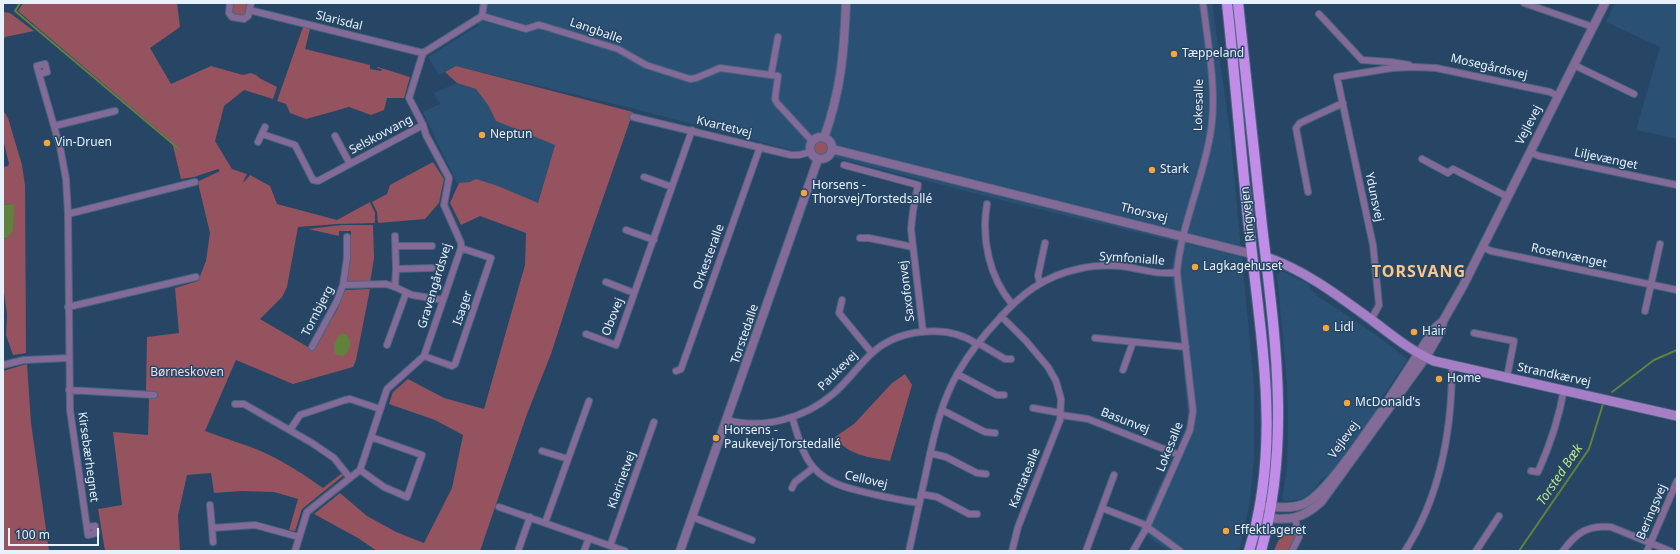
<!DOCTYPE html>
<html>
<head>
<meta charset="utf-8">
<style>
	body { margin:0 }
	#map { position:relative; width:1680px; height:554px; overflow:hidden; background:#274665; font-family:"Noto Sans",sans-serif }
	canvas { display:block }
	.frame { position:absolute; inset:0; border:4px solid #e6f1fc; pointer-events:none }
	.scale { position:absolute; left:8px; top:528px; width:91px; height:18px; box-sizing:border-box; border:2px solid #e6f1fc; border-top:0; padding-left:5px; font-size:12px; line-height:14px; white-space:nowrap; color:#e6f1fc; -webkit-text-stroke:3px #274665; paint-order:stroke }
</style>
</head>
<body>
<div id="map">
<canvas width="1680" height="554"></canvas>
<div class="frame"></div>
<div class="scale">100 m</div>
</div>
<script>
const c = document.querySelector('canvas').getContext('2d');
c.lineJoin = 'round';
function fill(path, color) {
  c.fillStyle = color;
  c.fill(path, 'evenodd');
}
function stroke(path, color, width, dash) {
  c.strokeStyle = color;
  c.lineWidth = width;
  c.lineCap = dash ? 'butt' : 'round';
  c.setLineDash(dash || []);
  c.stroke(path);
}
function drawText(font, color, halo, rows, align = 'center') {
  c.font = font + ' "Noto Sans",sans-serif';
  c.lineWidth = 3;
  c.setLineDash([]);
  c.textBaseline = 'middle';
  c.strokeStyle = halo;
  c.fillStyle = color;
  for (const [text, x, y, turn = 0] of rows) {
    c.save();
    c.translate(x, y);
    c.rotate((+turn || 0) * Math.PI / 180);
    c.textAlign = isNaN(turn) ? turn : align;
    if (halo) c.strokeText(text, 0, 0);
    c.fillText(text, 0, 0);
    c.restore();
  }
}
fill(new Path2D(`
	M480 3H1212L1230 132 1254 386V457L1250 501 1239 551H1169L1139 530 1178 446 1188 420 1181 340 1172 280V266L1177 242 997 199 837 158 822 150 795 151 635 109 456 66 439 75 428 57 479 25 477 21Z
	M1615 3H1677V139L1636 130 1660 47 1606 22Z
	M457 83 476 89 488 105 497 121 555 144 538 203 469 183H457L423 112 440 104 434 93Z
	M1281 271 1307 283 1316 295 1376 335 1406 358V362L1380 400 1360 455 1322 479 1312 492 1302 499 1290 501H1285L1282 498 1287 467 1288 421 1287 384 1277 275Z`), '#2a5074');
fill(new Path2D(`
	M23 3H177L180 27 150 48 171 84 211 66 243 75 251 73 256 75 261 79 277 87 273 99 244 90 224 106 215 141 232 169 247 174 243 182H244L250 175 270 186 277 204 337 220 370 202 375 213V223L337 224 298 227 287 287 282 297 260 319 313 350 337 310 345 290 370 289 356 360 353 367 293 384 236 360 205 431C225 439 246 444 265 453 286 463 305 475 323 488L341 474 344 475 302 509 295 531 289 530 298 499 274 492 241 491 214 493 211 473 187 475 178 515 180 551H105L98 509 122 505 113 432 148 435 149 400 146 389 147 337 179 333 175 288 198 281 206 261 210 233 198 183 199 181 220 171 218 169 194 177 181 179 172 142 18 11Z
	M233 3H247L246 15 243 16 233 14 231 12Z
	M3 12 10 13 34 31 5 37 3 40Z
	M303 27 310 29 305 49 370 65V69L381 71 382 69 377 68 378 67 410 77 404 98H387L384 110 371 115 349 107 306 119 290 113 286 104 277 101Z
	M456 66 633 112 579 267 551 354 527 414 480 551H377L358 538 314 514 340 493 367 516 396 532 424 543 452 488 463 435 435 420 389 404 393 392 408 379 444 398 484 409 525 265 526 233 480 216 461 225 450 203 459 183 470 182 476 179 498 186 538 203 555 145 496 121 488 105 476 89 457 83 445 72Z
	M3 112 5 113 8 118 22 165 25 185 26 353 13 355 6 335 7 314 3 286V239L7 238 12 204 3 205V167L8 166 9 164 3 139Z
	M812 148a8 8 0 1 1 16 0a8 8 0 1 1-16 0Z
	M433 162 444 179 439 203 425 219 378 223 377 212 372 202 387 194 390 185Z
	M342 225H373L374 258 370 283H351L347 280 349 247H351V231H339V236L308 229Z
	M27 364 31 423 49 551H3V371Z
	M905 374 912 385 890 461C869 457 849 456 835 437L854 424 892 383Z
	M1295 529V541L1289 551H1274C1278 541 1282 530 1295 529Z`), '#94535e');
fill(new Path2D(`
	M12 204 14 206 13 231 7 238 3 239V205Z
	M342 333C354 336 351 350 344 356L336 355C331 347 336 338 342 333Z`), '#61813d');
stroke(new Path2D(`
	M20 3 15 11 179 149
	M1612 392 1654 360 1677 350
	M1519 551 1589 449 1603 404`), '#61813d', 2);
const minor = new Path2D(`
	M230 3 229 13 232 17 244 19 248 16 251 3
	M1524 3 1593 27
	M249 10 423 53
	M1319 14 1362 60 1391 62 1409 65
	M482 16 526 29 538 25 543 26 618 49 646 65 690 79 696 78 720 68 778 76 775 99 777 103 812 141
	M1574 65 1634 94
	M39 74 47 72 45 64 37 66 39 74 60 147 66 179 68 214 70 410 88 535 96 533 95 526 87 527
	M771 75 778 37
	M633 117 791 155H799L810 152
	M54 126 115 111
	M262 134 295 145 313 180 318 181 423 125
	M335 136 350 164
	M258 142 265 127
	M1530 152 1539 156 1677 185
	M1422 159 1448 173 1453 169 1508 197
	M844 165 918 185 913 211 911 229 923 332
	M644 177 672 187
	M1308 192 1296 128 1300 123 1343 103
	M987 204C981 238 989 277 1012 304
	M68 214 195 182
	M626 230 654 240
	M860 238H869L913 247
	M396 246H432
	M1482 247 1491 251 1677 290
	M396 269 432 268
	M606 282 634 293
	M1040 283 1038 276 1045 243
	M343 285 347 258V237
	M395 287 396 269 395 236
	M842 300 839 313 872 353
	M68 307 196 277
	M1645 311 1660 244
	M1001 316 1026 341 1048 367 1056 381 1061 399 1060 420 1018 527 1012 551
	M1371 320 1379 305 1373 245 1337 77 1392 68 1414 67 1436 68 1550 92 1558 96
	M1474 333 1514 341 1507 377
	M586 334 616 345 692 130
	M1095 338 1186 347
	M978 343 1005 359H1011
	M387 345 406 293
	M312 347 337 301 343 285 386 284 395 287 412 295 443 300
	M424 356 452 366 455 364 491 258 461 248
	M3 365 24 360 68 358
	M1123 370 1133 342
	M676 371 681 369 760 147
	M957 374 997 395H1004
	M69 390 154 395
	M235 404H244L312 443 334 458 350 478
	M1033 408 1061 413
	M942 410 985 432 995 433
	M1061 415 1088 419 1179 455
	M792 417C797 432 800 447 808 460 823 485 851 489 877 495 891 498 905 501 919 503
	M727 420C763 430 805 418 833 394 847 382 858 366 871 354 897 329 947 323 977 344
	M290 430 300 415 345 400 350 399 380 409
	M542 451 568 459
	M930 453 946 457 977 473 986 474
	M360 470 384 487 407 497 422 455 371 437
	M1531 471 1538 472C1550 445 1559 419 1564 389
	M792 488 795 482 813 468
	M921 494 937 497 969 514H977
	M210 505 212 528 255 525 299 537
	M499 507 625 551
	M1102 508 1143 524 1180 551
	M692 517 752 540
	M545 523 589 401
	M212 528 213 542
	M610 546 654 422
	M295 551 307 512 360 470 387 389 424 356 461 248V243L444 205 449 178 426 135 423 125 409 98 423 53 482 16 484 3
	M518 551 530 517
	M584 551 589 538
	M909 551C915 523 921 496 927 468 934 435 941 401 959 371 970 352 983 336 998 320 1020 295 1044 276 1078 269 1091 266 1106 265 1120 266 1138 268 1159 276 1177 272
	M1086 551 1114 475
	M1133 551 1147 527 1190 430 1193 411 1177 272C1181 226 1202 182 1210 136 1218 93 1208 46 1203 3
	M1292 551 1299 537 1295 518
	M1405 551C1440 497 1452 429 1452 365
	M1476 551 1499 516
	M1563 551C1576 533 1587 525 1611 527L1670 551
	M1647 551 1677 481`);
const tertiary = new Path2D(`
	M810 148a11 11 0 1 1 22 0a11 11 0 1 1-22 0Z
	M824 138C841 90 844 53 846 3
	M832 149 1252 254
	M1389 399 1435 328 1443 321
	M1265 507C1278 507 1292 509 1304 504 1327 493 1365 434 1381 412
	M1262 517C1289 521 1301 520 1321 502L1426 357 1441 331 1443 321 1463 286 1605 3
	M680 551 818 159`);
const secondary = new Path2D(`
	M1266 257C1305 270 1340 297 1373 321 1393 336 1411 351 1434 361L1677 416`);
const primary = new Path2D(`
	M1227 3C1236 86 1242 170 1252 253 1263 355 1280 450 1249 551
	M1238 3C1246 77 1254 152 1262 226 1275 336 1291 442 1261 551`);
stroke(minor, '#496580', 8);
stroke(tertiary, '#496580', 10);
stroke(secondary, '#496580', 11);
stroke(primary, '#496580', 12);
stroke(minor, '#836a97', 6);
stroke(tertiary, '#836a97', 8);
stroke(secondary, '#a67ec5', 9);
stroke(primary, '#c18de8', 10);
for (const [x, y, r, color] of [
	[1174,54,4,"#f2a541"],
	[482,135,4,"#f2a541"],
	[47,143,4,"#f2a541"],
	[1152,170,4,"#f2a541"],
	[804,193,4,"#f2a541"],
	[1195,267,4,"#f2a541"],
	[1326,328,4,"#f2a541"],
	[1414,332,4,"#f2a541"],
	[1439,379,4,"#f2a541"],
	[1347,403,4,"#f2a541"],
	[716,438,4,"#f2a541"],
	[1226,531,4,"#f2a541"]
]) {
  const dot = new Path2D();
  dot.arc(x, y, r, 0, 2 * Math.PI);
  c.fillStyle = color;
  c.fill(dot);
  stroke(dot, '#274665', 1.5);
}
drawText('12px', '#e6f1fc', '#274665', [
	["Slarisdal",339,21,14],
	["Langballe",596,31,19],
	["Mosegårdsvej",1489,67,13],
	["Lokesalle",1199,105,-89],
	["Vejlevej",1529,125,-63],
	["Kvartetvej",724,127,14],
	["Selskovvang",381,135,-28],
	["Liljevænget",1606,159,12],
	["Ydunsvej",1374,197,78],
	["Thorsvej",1144,213,14],
	["Ringvejen",1248,214,-96],
	["Rosenvænget",1569,256,12],
	["Orkesteralle",709,257,-70],
	["Symfonialle",1132,259,4],
	["Gravengårdsvej",435,286,-73],
	["Saxofonvej",907,291,-97],
	["Isager",463,308,-71],
	["Tornbjerg",318,311,-63],
	["Obovej",613,317,-69],
	["Torstedalle",745,334,-71],
	["Paukevej",838,371,-45],
	["Strandkærvej",1554,375,12],
	["Basunvej",1125,421,21],
	["Vejlevej",1344,440,-54],
	["Lokesalle",1170,447,-68],
	["Kirsebærhegnet",88,457,82],
	["Kantatealle",1025,478,-68],
	["Klarinetvej",622,480,-70],
	["Cellovej",866,480,13],
	["Beringsvej",1652,512,-67]
]);
drawText('12px', '#e6f1fc', '#274665', [
	["Tæppeland",1182,54],
	["Neptun",490,135],
	["Vin-Druen",55,143],
	["Stark",1160,170],
	["Horsens -",812,186],
	["Thorsvej/Torstedsallé",812,200],
	["Lagkagehuset",1203,267],
	["Lidl",1334,328],
	["Hair",1422,332],
	["Home",1447,379],
	["McDonald's",1355,403],
	["Horsens -",724,431],
	["Paukevej/Torstedallé",724,445],
	["Effektlageret",1234,531]
], 'left');
drawText('12px', '#f4dcdf', '#274665', [
	["Børneskoven",187,373]
]);
drawText('italic 13px', '#b8e686', '#274665', [
	["Torsted Bæk",1560,475,-56]
]);
c.letterSpacing = '1px';
drawText('bold 16px', '#fcc688', '#274665', [
	["TORSVANG",1419,272]
]);
c.letterSpacing = '0px';
</script>
</body>
</html>
